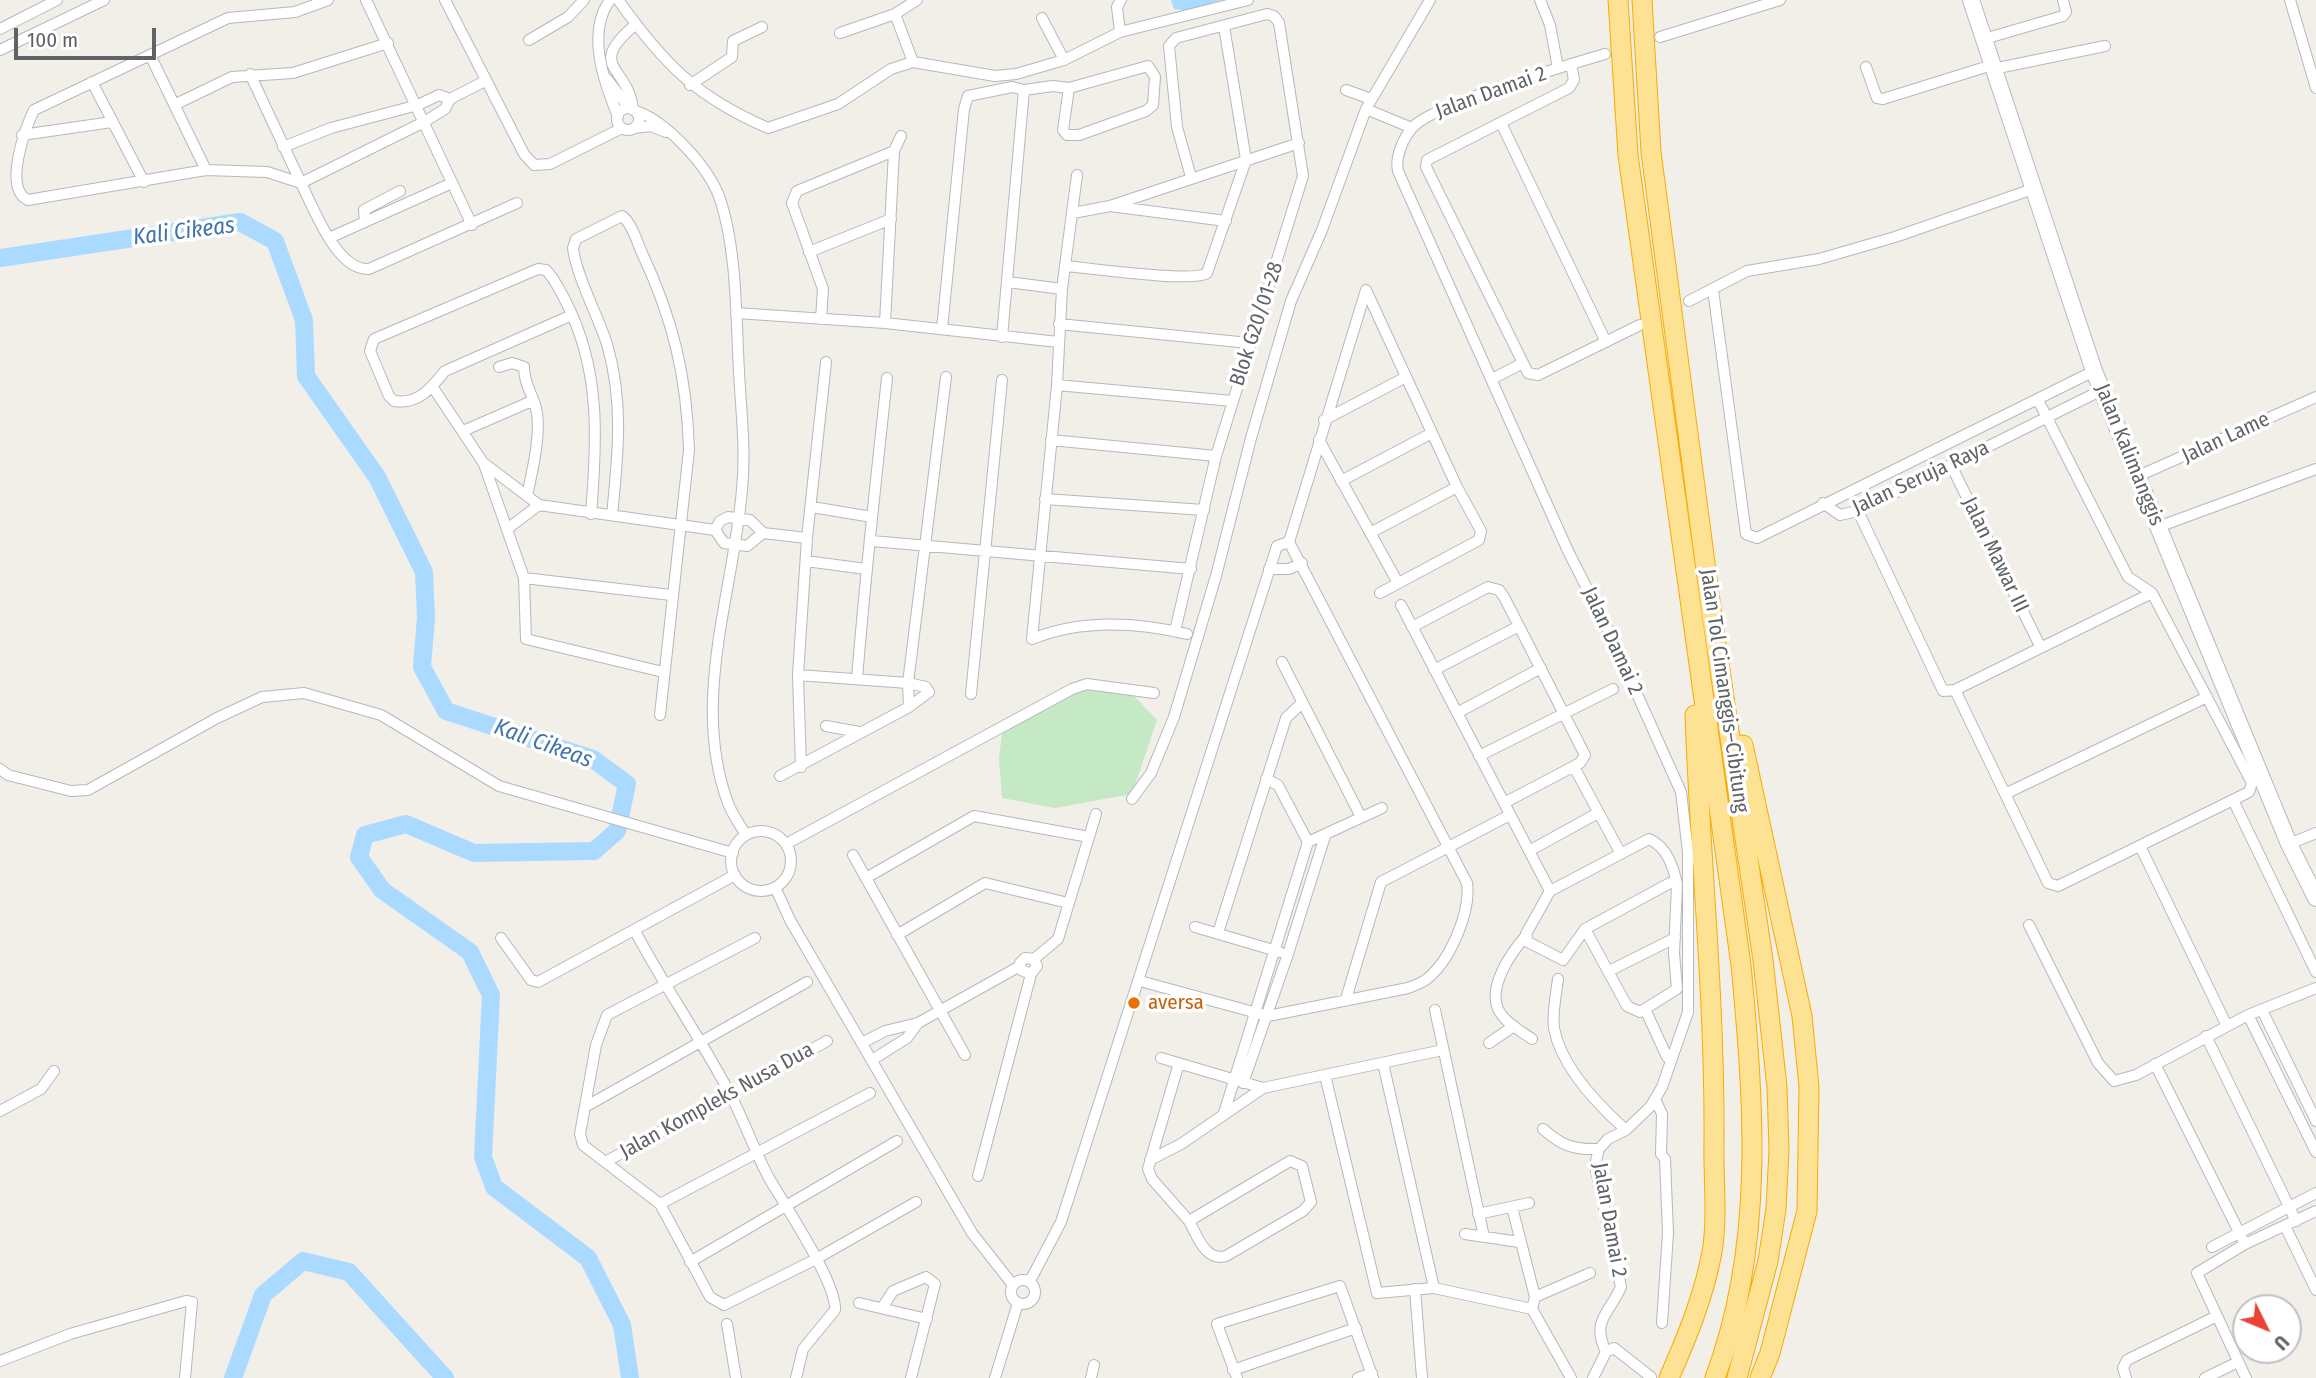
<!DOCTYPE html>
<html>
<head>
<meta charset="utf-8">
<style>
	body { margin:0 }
	#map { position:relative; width:2316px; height:1378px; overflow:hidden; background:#f1efe8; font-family:"Fira Sans Condensed",sans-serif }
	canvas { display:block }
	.north { position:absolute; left:2232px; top:1294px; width:70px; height:70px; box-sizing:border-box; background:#fff; border:2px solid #bfc1c3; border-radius:50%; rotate:133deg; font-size:19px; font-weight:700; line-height:28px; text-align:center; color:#5f6368 }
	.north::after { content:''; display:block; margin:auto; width:24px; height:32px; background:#ea4335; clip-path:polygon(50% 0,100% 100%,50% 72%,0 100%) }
	.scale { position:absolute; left:14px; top:28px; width:142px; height:32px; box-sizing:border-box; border:4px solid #5f6368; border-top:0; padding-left:9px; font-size:21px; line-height:24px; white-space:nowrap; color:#5f6368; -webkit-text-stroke:5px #fff; paint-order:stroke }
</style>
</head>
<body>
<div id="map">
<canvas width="2316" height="1378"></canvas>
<div class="north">U</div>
<div class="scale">100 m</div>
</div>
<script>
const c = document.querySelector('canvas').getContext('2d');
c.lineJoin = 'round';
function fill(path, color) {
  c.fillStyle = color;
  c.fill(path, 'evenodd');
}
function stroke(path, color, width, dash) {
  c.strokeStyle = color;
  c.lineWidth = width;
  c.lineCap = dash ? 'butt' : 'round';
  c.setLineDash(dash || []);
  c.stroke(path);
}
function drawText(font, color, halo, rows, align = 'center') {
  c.font = font + ' "Fira Sans Condensed",sans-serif';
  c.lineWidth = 7;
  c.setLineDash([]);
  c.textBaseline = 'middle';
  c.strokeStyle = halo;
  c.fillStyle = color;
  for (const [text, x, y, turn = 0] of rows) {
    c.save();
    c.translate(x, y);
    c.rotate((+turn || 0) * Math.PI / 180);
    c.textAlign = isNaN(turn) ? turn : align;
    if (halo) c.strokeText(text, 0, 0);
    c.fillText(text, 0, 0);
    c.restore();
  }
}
fill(new Path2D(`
	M1071 689 1131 693 1157 720 1132 794 1055 808 1002 798 999 758 1002 734Z`), '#c5e8c5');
fill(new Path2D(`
	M1171 0H1222L1189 11 1174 9Z`), '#aadaff');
stroke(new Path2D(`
	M0 258 240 222 275 241 304 320 306 376 377 477 424 572 426 617 422 667 446 711 593 759 627 784 617 831 594 851 474 853 406 824 365 835 359 857 382 890 470 952 491 995 483 1157 494 1187 588 1258 622 1325 630 1378
	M233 1378 263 1295 303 1261 349 1272 445 1378`), '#aadaff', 18);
const street = new Path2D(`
	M328 0 295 12 228 18 34 110C25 129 3 189 28 200L206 170 267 172 301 183C314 209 337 271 369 269L517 203
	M366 0 472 225
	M445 0 524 154 534 165 550 164 622 128
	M610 0C586 32 604 83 618 116
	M1540 0 1550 25 1558 68
	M2290 0 2316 88
	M619 1C664 64 696 97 768 128L838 104 891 69 913 62 995 76 1016 74 1064 60 1120 32 1248 0
	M1042 18 1064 60
	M636 24C584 68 629 65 633 110 665 119 709 167 720 199 737 250 736 318 739 372 741 411 746 450 742 489 734 591 690 701 728 803 732 814 740 825 746 835
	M0 29 57 0
	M1120 32 1117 7 1121 0
	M840 33 895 14
	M1660 37 1780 0
	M1984 39 2063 16 2066 12 2063 0
	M529 40 568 17 584 0
	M0 50 104 0
	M1605 54C1568 65 1434 104 1413 127 1403 138 1395 157 1398 171L1568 551 1610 634 1681 792 1688 852V1012L1662 1087 1651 1106 1626 1130 1608 1139 1599 1149 1595 1165 1621 1287C1609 1314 1591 1320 1606 1352
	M150 55 206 170
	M913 62 895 14 917 0
	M1571 64 1574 80 1569 88 1427 160 1426 167 1528 373 1538 375 1640 325
	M1866 67 1877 98 1883 99 1992 65
	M1993 69 2105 46
	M250 74 301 183 424 122 445 109 450 99 485 81
	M607 79 629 108
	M92 82 144 182
	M690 85 732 57 733 41 762 27
	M1346 90 1371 99
	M176 104 232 77 293 73 388 43
	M617 119a11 11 0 1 1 22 0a11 11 0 1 1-22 0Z
	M1366 109 1412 128
	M1501 123 1606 342
	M634 128 651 126 666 132
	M22 135 112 122
	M283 147 331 128 418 105 439 95 450 99
	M1077 175 1062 289 1057 385 1032 639C1081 619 1136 622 1187 634
	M1110 206 1226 221
	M1073 213 1110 206 1299 143
	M365 222 364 210 400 191
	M329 238 452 183
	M809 252 891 219
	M1066 266C1089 268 1194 283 1207 273L1246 160 1224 26
	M1008 282 1062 289
	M1713 290 1746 534 1757 538 2094 371
	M1689 301 1747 271 1819 259 1895 237 2033 189
	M736 313 885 323 1058 342
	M572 315 445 371C432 387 419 405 394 401L389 396 370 351 374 339 538 269 546 270C555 279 560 291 566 302 601 370 597 441 591 514
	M821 319 823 289 792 203 797 191 894 151
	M885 323 894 151 901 136
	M1059 324 1249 343
	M942 329 964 109 968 96 1012 87 1024 90 1053 86 1069 88 1148 66 1155 77 1153 105 1146 111 1079 135H1067L1063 130 1069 88
	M1002 337 1024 90
	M499 367 512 363 524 367C524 384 532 393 536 408 542 432 532 472 527 496
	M1492 379 1523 363
	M1057 385 1232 401
	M434 389 484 464 524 578 526 639 663 672
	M1324 420 1406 377
	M463 431 532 401
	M1051 440 1216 456
	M1319 440 1398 583
	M485 464 539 505 715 530
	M1951 465 2040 646
	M2136 477 2316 397
	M1341 481 1430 434
	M1045 499 1204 510
	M1823 503 1840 515 1858 511 2102 390
	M812 507 872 517
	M1858 511 1943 691 1955 690 2152 593
	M612 515C618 456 624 402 607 344 598 316 576 275 573 248L576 239 622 216C632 223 637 242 642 253 673 319 687 377 689 450L660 715
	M728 517 750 520 763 533 747 546 724 543 715 530 720 521Z
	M2158 527 2316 469
	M507 529 539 505
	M763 533 807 538
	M1370 533 1457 487 1481 531 1479 540 1380 593
	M872 541 1191 569
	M1289 542 1366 290 1457 487
	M806 561 866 569
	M1269 569H1289L1302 563
	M524 578 671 595
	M1401 605 1550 891
	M1412 627 1488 587 1499 590 1504 597 1585 755 1580 763 1504 803
	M1175 631 1216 456 1303 176 1279 23 1274 16 1267 14 1176 38 1169 46 1177 127 1191 177
	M1282 662 1361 817
	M1434 670 1519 626
	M857 679C865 578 876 478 887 378
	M1955 690 2048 883 2058 886 2249 792 2252 783 2152 593 2128 577 2038 400
	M971 694 1002 380
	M909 707 908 683 946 377
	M1457 713 1541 668
	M826 726 859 732
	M1479 756 1613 689
	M801 767 798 675 807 538 826 362
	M1574 767 1621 854
	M0 769 8 775 71 791 88 790 217 718 262 697 304 693 381 715 499 786 733 853
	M780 776 909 707 929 692 926 687 908 683 798 675
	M1266 779 1278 785 1308 842 1382 808
	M2005 794 2207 697
	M1132 799 1151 773 1174 717 1216 576 1251 438 1291 301 1322 230 1366 109 1430 0
	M2233 800 2316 972
	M731 861a30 30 0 1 1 60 0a30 30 0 1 1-60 0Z
	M786 844 1072 689 1087 684 1154 693
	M2289 844 2316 833
	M2140 846 2227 1026
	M1529 851 1598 813
	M853 855 965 1055
	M866 878 974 816 1089 837
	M775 887 790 920 972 1233 1013 1285
	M2029 925 2098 1063 2114 1081 2136 1075 2248 1015 2316 988
	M1195 927 1280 952
	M1585 929 1627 1006 1640 1012 1677 989 1674 953 1677 884 1670 883 1585 929 1563 960 1528 942 1526 934 1550 891 1649 839C1667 847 1673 866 1677 884
	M635 931C664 986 700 1037 729 1092 744 1120 754 1150 769 1178 785 1206 837 1283 835 1310L803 1349 796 1378
	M1218 933 1286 718 1302 703
	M897 935 985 883 1068 903
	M1525 937C1511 953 1488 986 1498 1009 1504 1022 1521 1031 1532 1039
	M501 938 531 980 538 982 735 875
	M755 938 607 1015 596 1045 580 1134 583 1145 660 1204 710 1297 724 1305 816 1259 916 1202
	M1034 959 1058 939 1096 814
	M1609 971 1675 938
	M1558 979C1556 995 1552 1013 1554 1028 1561 1067 1598 1105 1626 1130
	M1346 999 1381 882 1510 815
	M1645 1009 1667 1057
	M1435 1010 1484 1237
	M2262 1010 2316 1121
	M2248 1015 2316 1152
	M2206 1036 2296 1221
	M862 1043 885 1031 918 1023
	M1489 1043 1514 1026
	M1161 1058 1263 1088 1443 1050
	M872 1060 907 1038 918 1023 1020 966
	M1179 1063 1148 1169 1152 1179 1189 1221
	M1383 1063 1434 1288
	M2155 1064 2245 1244
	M1325 1075 1377 1293 1434 1288 1532 1309
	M1243 1083 1288 954 1325 836
	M1655 1099 1662 1114 1661 1154 1665 1159 1668 1233 1662 1323
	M585 1107 807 982
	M0 1111 41 1089 54 1071
	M1224 1113 1308 842
	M1543 1129C1562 1146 1574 1150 1599 1149
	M1150 1160 1181 1144 1263 1088
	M607 1161 827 1041
	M1290 1161 1302 1166 1311 1202 1303 1211 1226 1256C1205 1262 1197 1235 1189 1221Z
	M978 1176 1031 974 1037 966 1034 959 1025 958 1020 963 1021 970 1031 974
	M660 1204 870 1093
	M1512 1207 1535 1297 1532 1309 1571 1378
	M1478 1214 1529 1203
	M2285 1226 2316 1290
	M1465 1234 1519 1242
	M2212 1247 2316 1193
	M690 1262 897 1141
	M1011 1292a12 12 0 1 1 24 0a12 12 0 1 1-24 0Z
	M1030 1281 1061 1222 1277 546 1289 542 1467 883C1471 911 1451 959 1428 978 1423 983 1415 985 1408 988L1268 1016 1140 981
	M1415 1289 1422 1378
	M1535 1297 1590 1273
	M859 1303 927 1319
	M882 1308 893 1291 926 1277 935 1284 911 1378
	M727 1324 736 1378
	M0 1361 70 1334 186 1301 192 1302 185 1378
	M1233 1370 1356 1328
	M995 1378 1018 1303
	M1091 1378 1094 1365
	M1237 1378 1217 1324 1340 1286 1373 1378
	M1358 1378 1372 1373
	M1593 1378 1606 1352 1614 1348 1651 1377
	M2126 1378 2123 1368 2127 1360 2215 1317
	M2205 1378 2238 1362
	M2246 1378 2197 1273 2245 1244 2316 1211`);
const secondary = new Path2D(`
	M1971 0 2094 371 2289 844 2316 898`);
const highway = new Path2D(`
	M1618 0 1628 155 1741 965C1754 1103 1765 1245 1715 1378
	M1642 0 1651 152 1712 616 1763 960 1777 1087 1779 1150 1776 1209 1768 1261 1737 1378
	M1743 745 1802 1016 1809 1087 1807 1211 1770 1353 1760 1378
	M1669 1378C1687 1337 1704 1296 1712 1252 1718 1217 1713 1176 1714 1141 1715 998 1700 857 1695 715`);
stroke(street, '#b5b8bc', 12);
stroke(secondary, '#b6babf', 18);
stroke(highway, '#f9ab00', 21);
stroke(street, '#fff', 10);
stroke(secondary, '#fff', 16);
stroke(highway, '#fde293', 19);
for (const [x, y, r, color] of [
	[1134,1003,7,"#e8710a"]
]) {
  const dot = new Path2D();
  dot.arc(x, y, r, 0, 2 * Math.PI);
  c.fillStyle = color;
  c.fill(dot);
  stroke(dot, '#fff', 2.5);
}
drawText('21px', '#5f6368', '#fff', [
	["Jalan Damai 2",1491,93,-20],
	["Blok G20/01-28",1257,324,-72],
	["Jalan Lame",2226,438,-25],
	["Jalan Kalimanggis",2129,455,68],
	["Jalan Seruja Raya",1921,478,-25],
	["Jalan Mawar III",1995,555,64],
	["Jalan Damai 2",1612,641,65],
	["Jalan Tol Cimanggis–Cibitung",1724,691,82],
	["Jalan Kompleks Nusa Dua",717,1101,-29],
	["Jalan Damai 2",1609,1220,80]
]);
drawText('21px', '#c56008', '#fff', [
	["aversa",1148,1003]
], 'left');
drawText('italic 23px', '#4174aa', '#fff', [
	["Kali Cikeas",184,232,-7],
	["Kali Cikeas",543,744,20]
]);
</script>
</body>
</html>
